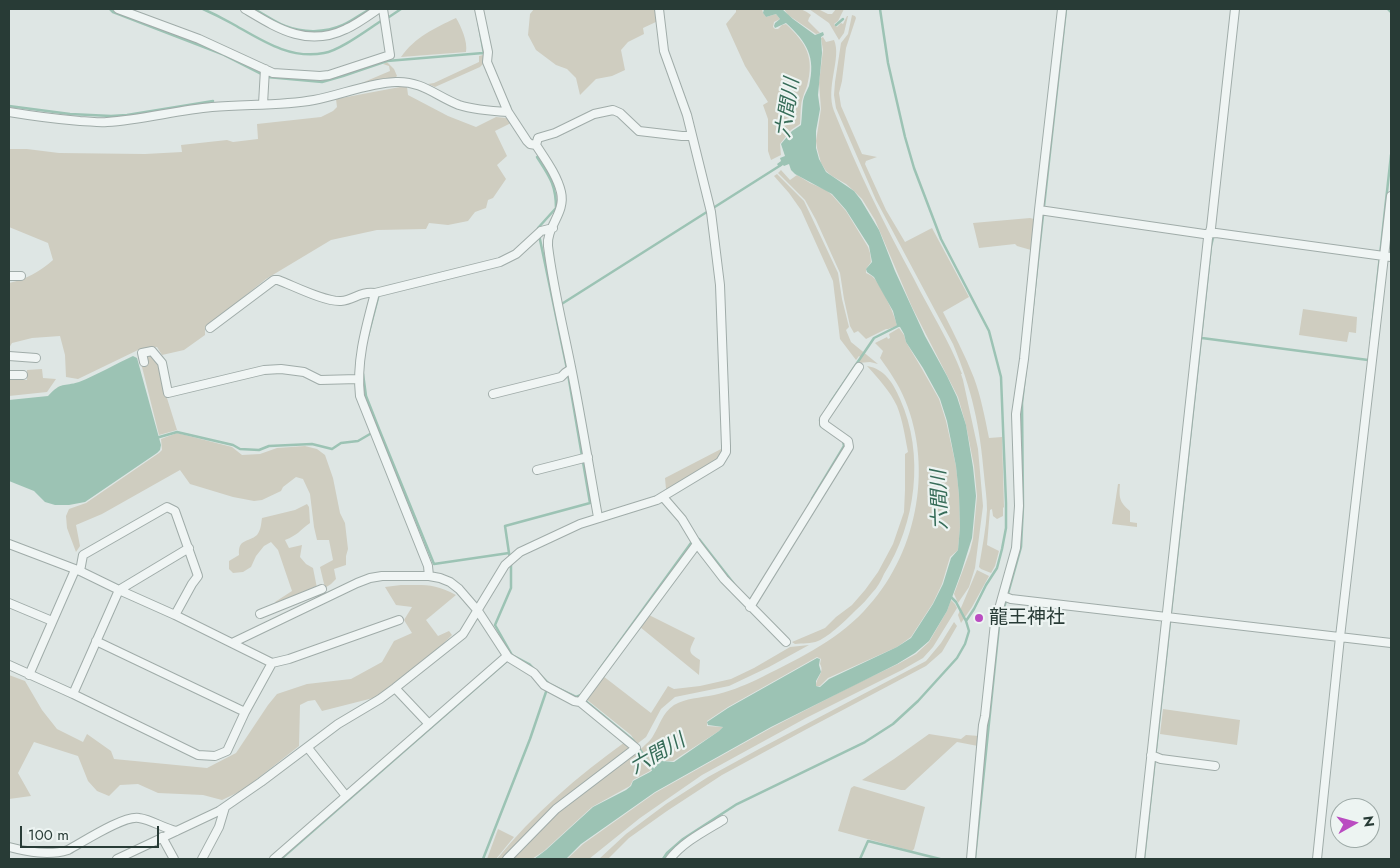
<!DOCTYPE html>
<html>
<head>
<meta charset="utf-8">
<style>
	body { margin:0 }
	#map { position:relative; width:1400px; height:868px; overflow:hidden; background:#dee6e4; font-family:Jost,sans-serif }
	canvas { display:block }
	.frame { position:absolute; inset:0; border:10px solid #283b36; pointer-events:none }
	.north { position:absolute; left:1330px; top:798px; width:50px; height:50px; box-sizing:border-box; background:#edf4f2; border:1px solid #9eaaa7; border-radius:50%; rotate:83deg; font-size:14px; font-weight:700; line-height:20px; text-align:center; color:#283b36 }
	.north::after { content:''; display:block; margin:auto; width:18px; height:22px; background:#ba4cc1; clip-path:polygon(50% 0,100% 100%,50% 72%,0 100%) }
	.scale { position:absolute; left:20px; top:826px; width:139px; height:22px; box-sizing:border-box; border:2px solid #283b36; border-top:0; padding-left:6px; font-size:15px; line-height:18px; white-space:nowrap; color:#283b36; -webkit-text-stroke:4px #edf4f2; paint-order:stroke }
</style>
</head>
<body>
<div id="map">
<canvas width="1400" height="868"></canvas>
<div class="frame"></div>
<div class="north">N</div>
<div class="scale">100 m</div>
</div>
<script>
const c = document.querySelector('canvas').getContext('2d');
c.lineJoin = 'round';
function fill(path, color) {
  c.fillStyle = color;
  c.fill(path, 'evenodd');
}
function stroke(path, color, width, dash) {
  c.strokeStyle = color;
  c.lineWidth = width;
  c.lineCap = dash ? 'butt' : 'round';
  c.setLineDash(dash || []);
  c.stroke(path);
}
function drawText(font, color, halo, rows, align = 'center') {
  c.font = font + ' Jost,"Noto Sans JP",sans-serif';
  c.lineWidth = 4.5;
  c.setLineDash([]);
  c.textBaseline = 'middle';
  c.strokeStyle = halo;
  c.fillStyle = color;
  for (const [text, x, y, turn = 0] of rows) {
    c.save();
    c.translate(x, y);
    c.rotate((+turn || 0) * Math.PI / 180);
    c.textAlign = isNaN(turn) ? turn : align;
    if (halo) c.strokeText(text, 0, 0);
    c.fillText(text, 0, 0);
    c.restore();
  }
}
fill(new Path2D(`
	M534 9H656L658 21 643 28 644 34 628 42 621 50 625 70 612 76 596 79 580 95 576 78 567 69 556 65 536 50 528 35 530 14Z
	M736 9H762L763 13 766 17 776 14 780 19 774 22 773 27 775 29H778L782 25 786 24C806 43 815 57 807 86 806 89 804 93 803 97 800 105 801 115 800 124L791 130 780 144 781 155 771 160 768 151V119L763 105 768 102 745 66 726 24 736 12Z
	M784 9C796 9 801 7 811 15L809 18 808 21 820 33 816 34 788 15Z
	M809 9H818L828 14H832L836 9H844L838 21 834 24 837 27 841 23 843 24 847 16H848L844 33 839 40 829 23Z
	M852 15 855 16 856 18 846 48 842 81 839 93 841 106 862 154 877 157 866 161 865 164 886 210 905 242 932 228 969 297 943 312C954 334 965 355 974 378 981 397 985 418 989 438L1002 437 1004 507 1003 508V516L997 519 993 516 992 509 990 510 987 545 999 551 995 566 991 573 981 569 979 567C982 548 986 529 987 510 987 498 985 486 984 475 980 426 972 390 953 344L876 200 836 108 834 95 835 82 841 43 848 34Z
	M456 18C461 26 468 42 466 52L401 57C415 37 435 28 456 18Z
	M823 37 826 42 834 40C842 58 825 87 834 111 857 169 884 224 914 279 930 311 949 340 962 374H961L963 380 978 449 983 506 975 568 969 587 958 603 954 594 970 551 973 539 977 496 974 466 966 425 958 397 912 307 875 220 862 199 854 191 846 184 832 176 826 171 821 163 817 148 816 141 821 109 819 83 823 50 821 38Z
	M483 55 484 63 480 67 435 87 428 84 434 83 479 62V56Z
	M387 62 394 69 397 76 395 78 357 85 390 71 389 66 383 64Z
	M400 87H407L408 95 448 116 476 127 496 117 507 118 511 123 495 131 507 156 497 165 506 179 493 198 488 200 486 208 475 212 468 221 448 225 429 223 426 229 377 230 331 240 266 279 205 328V335L184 350 162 355 157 347 138 350 78 379 66 377 65 355 60 336 32 338 12 343 9 348V283C25 280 41 271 53 260L48 243 9 227V149H27L59 153 145 154 182 152 181 145 227 140 233 142 258 139 257 124 321 117 333 111 337 107 336 99Z
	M781 170 790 180 797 175 810 183 826 190 832 195 846 211 868 247 870 253 871 262 866 269V273C868 274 871 275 873 277 880 283 896 317 897 326L888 329H886L866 339 858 331 854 333 850 326 844 299 840 273 816 220 805 200 778 173Z
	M777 174 804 201 838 273 842 299 849 327 846 330 851 342 878 364 870 362 858 363 861 358 859 356 856 360 840 339 833 281 801 210 789 193 774 176Z
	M1030 218 1034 219V221L1031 250 1017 246 1015 244 979 248 973 223Z
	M1303 309 1357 317 1356 333 1349 332 1347 342 1299 335Z
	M899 328 904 335 906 342 922 369 939 399 946 421 956 466 959 495 960 527 958 550 950 557 942 584 933 603 911 637 897 647 828 678 820 686H816C816 678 825 672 820 664L821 659 817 657 728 707 707 721V726L723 727 719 731 673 761H662L656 763 650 771 633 780 630 786 592 807 544 851 532 859H511C528 842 544 824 562 809 575 797 589 786 603 775 616 766 630 757 643 747 646 744 651 740 653 736 660 725 662 713 674 705 686 698 700 698 714 695 728 692 743 686 756 680 794 661 835 642 864 611 916 557 934 470 905 400 899 385 890 372 880 358L883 351 875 343 887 337 888 339 890 338 889 334Z
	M152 354 158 362 166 395 177 430 159 435 139 355Z
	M867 366C885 369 893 383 900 399 925 454 916 524 884 574 881 581 877 588 872 593 867 599 862 605 856 610 847 619 830 636 818 641 811 644 802 643 795 644L792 642 825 628 836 617 852 605 865 590 878 572 893 544 904 512 905 490V454L908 452C905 437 903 421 897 406 890 391 878 378 867 366Z
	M42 369 43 378 56 379 47 392 9 396V379L27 380V370Z
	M177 433 232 447 242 455 260 454 277 448 305 446 317 449 325 455 333 478 340 513 345 523 348 549 346 556V565L334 569 336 579 331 584 325 588 320 567 333 560 329 540H317L314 527 310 494 303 479 296 477 283 487 281 491 262 500 254 501 233 497 190 484 180 470 102 514 76 525 80 546 76 552 67 528 66 516 69 509 86 503 159 453 162 450 161 439Z
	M723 448V452L719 459 667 490 666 489 665 478Z
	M1118 484H1120C1119 497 1119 502 1130 511V522L1137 523V527L1112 524Z
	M307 504 309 507 310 523C299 531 298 535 285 540L289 548 302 545 300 557 306 564 313 568 317 588 277 605 275 602 292 591 278 550 271 542 264 546 256 556 251 567 243 572 233 573 229 569V561L239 555C238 538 248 543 257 535 261 530 261 524 262 518L295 510Z
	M977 570 989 576 972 607 961 623 958 615Z
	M401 585C425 585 434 583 456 595L426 620 438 636 449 631 452 635 439 648 377 697 322 711 315 700 308 701 300 705 299 746 243 790 222 800 203 795 158 793 138 784 120 785 109 796 97 791 88 781 78 756 34 742 18 773 31 796 9 799V675L25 681 42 710 57 729 83 742 87 734 111 751 114 759 207 768 236 753 268 705 277 694 307 684 351 679 382 662 394 641 412 633 404 620 412 607 396 605 385 587Z
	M951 600 955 604 957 608 933 647 923 658 902 670 806 718 702 775 640 818 589 859H567L583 844 655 793 771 728 856 684 898 664 916 654 929 642 947 611Z
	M649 615 695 638C689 651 687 652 700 660L699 675 640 627Z
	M954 622 957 626 942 652 926 666 805 730 722 775 667 811 629 838 608 859H599L626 834 666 804 708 777 759 749 926 661 941 643Z
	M809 645 769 667 729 686 675 697 661 709 646 737 637 744 631 735 586 699 603 676 651 713 668 686 674 689 700 686 731 679 754 668 790 647Z
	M1163 709 1240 720 1237 745 1160 734Z
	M929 734 961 739 966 735 979 736 978 746 957 742 905 790H901L862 780 894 759Z
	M625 742 631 747 591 777 541 820 504 859H497C533 814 578 776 625 742Z
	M854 786 925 807 914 849 912 851 838 831 851 788Z
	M498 829 514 837 496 859H487Z`), '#cfcdc0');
fill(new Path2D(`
	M764 9H782L793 19 815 35 823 32 824 35 821 37 822 53 818 95 820 109 816 131V148L819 159 826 172 854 191 861 200 879 230 895 271 925 336 947 376 957 397 966 425 973 467 976 496 972 538 961 573 947 611 929 641 915 653 897 664 771 727 655 792 581 844 566 859H534L546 850 593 807 626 790 631 786 633 781 650 772 654 769 657 764 662 761 674 762 719 731 723 727 708 725 707 722 728 708 817 658 820 659 819 665 821 672 816 681V686L820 687 829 679 897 647 911 638 933 604 943 584 951 558 958 550 960 527 959 495 956 466 947 421 940 399 923 368 906 342 904 334 900 327 897 326 893 311 880 288 874 277 867 272 866 269 872 262 869 246 846 210 832 194 795 174 791 170 789 164 784 166 783 165 779 167 777 164 781 161 780 158 785 156 781 144 792 131 801 125C802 117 802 109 803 101 804 95 807 91 809 86 816 57 807 42 786 23L775 28 774 26 775 23 780 19 776 14 766 17 763 13Z
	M133 356 137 358 161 445 160 450 157 453 85 502 69 505H55L45 502 34 491 9 481V400L48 396C62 381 63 387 79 382 97 375 115 364 133 356Z`), '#9cc3b4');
stroke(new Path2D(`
	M110 9 113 12 222 54 267 77 322 82 343 76 387 61 483 53
	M203 9C212 13 222 18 231 23 260 39 289 60 324 53 339 51 367 30 381 21
	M254 9C264 14 275 22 285 26 303 33 325 33 343 25 352 21 361 14 370 9
	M880 9 888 63 905 137 914 168 941 239 989 331 1001 377 1006 503V528L1002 549 997 568 986 585 974 609 966 621
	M1388 9 1391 12
	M389 17 401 9
	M478 20 484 54
	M836 25 843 19
	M507 101 510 107
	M9 106 70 114 111 116 127 115 213 101
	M537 157C549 176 556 184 556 208L538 228V230L567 369
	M560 305 781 165
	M368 336 379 294
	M1202 338 1368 360
	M1371 338 1391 155
	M363 374 366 396 379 429 434 564 509 553 510 558
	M830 403 874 338 900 325
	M822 416 820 420 821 426 824 428
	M156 438 177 432 233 445 240 449 259 450 269 446 312 444 332 449 341 443 358 441 370 434
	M812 499 844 446 843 441
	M509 553 505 526 590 503 568 374
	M511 563V588L495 625 512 655 529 664 549 684 576 697 581 695
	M599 670 691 543 699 539 738 589
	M583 699 633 740 636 744
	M639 748 654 771
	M975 858 999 626 1021 547 1023 506 1022 403 1066 9
	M281 859 508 660
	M483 859 530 739 547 689
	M663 859 667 853 683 839 737 804 865 742 893 724 918 701 957 658 965 644 969 631 966 621 956 602 950 596
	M860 859 868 841 940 859
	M1144 859 1211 246 1213 238`), '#9cc3b4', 2.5);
const minor = new Path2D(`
	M118 9 199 39 273 73 320 76 329 75 390 55 383 9
	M245 9C277 28 307 48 346 29 357 24 368 16 378 9
	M479 9 488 52 487 62 508 112
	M263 104 265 69
	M9 112C33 116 56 119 80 121 89 121 98 123 107 122 142 120 177 110 212 107 246 104 281 106 314 100 341 95 368 83 396 82 422 81 436 96 459 105 475 110 491 111 508 112L527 141 530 144 536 145C545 159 557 175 561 192 566 213 546 227 548 246 553 287 563 327 571 367 581 417 589 467 598 517
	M536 145 538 138 555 133 594 114 613 110 620 113 639 131 682 136H692
	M1039 210 1204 234 1216 233 1391 257
	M9 276H21
	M210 328 274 280H278C294 286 325 302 341 301 354 300 360 291 375 293
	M9 356 36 358
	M144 362 142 353 152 351 162 363 168 393 264 370 281 369 304 372 320 380 358 379
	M9 375H23
	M493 394 561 377 565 373 571 369
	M537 470 588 457
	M663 497 682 519 697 544 724 579 786 642
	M9 544 80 571 119 590 175 615 272 663 245 712 227 751 215 756 198 755 73 694 9 665
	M80 571 83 555 167 507 175 511 198 576 192 584 175 615
	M429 576 428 566 360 396C356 361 366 327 375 293L500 262 516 254 541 231 553 228
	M1003 596 1011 599 1391 643
	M9 603 52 621
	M750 607 849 447 848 441 824 424V419L859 367
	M260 614 322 589
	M96 641 245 712
	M232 643 357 583 370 578 382 576H429L440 578 450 582 459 589 478 611 508 657 534 673 544 685 574 701 580 702 636 748 556 809 507 859
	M272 663 289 659 399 620
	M29 675 75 570
	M395 688 429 724
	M73 694 119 590 189 548
	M580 702 697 544
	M308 748 346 796
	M1151 755 1161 759 1215 766
	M162 837 174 859
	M9 847C28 852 49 856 68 850 83 842 124 815 139 818 152 820 163 828 176 831
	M117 859 219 811 261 782 338 724 380 699 395 688 463 634 505 565 520 552 580 524 657 500 720 462 726 452V446L720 285 711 212 687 115 664 51 659 9
	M202 859 219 827 225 807
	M274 859 507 656
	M670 859C683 842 705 831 723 820
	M971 859 983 725 985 716 995 623 1016 548 1019 506 1016 414 1024 359 1039 210 1062 9
	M1140 859 1208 238 1211 228 1235 9
	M1317 859 1340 637 1391 196`);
stroke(minor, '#a0aca9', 10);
stroke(minor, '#f0f5f4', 8);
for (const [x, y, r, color] of [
	[979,618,5,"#ba4cc1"]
]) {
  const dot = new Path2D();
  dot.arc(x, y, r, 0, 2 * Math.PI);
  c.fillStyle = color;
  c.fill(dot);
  stroke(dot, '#edf4f2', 2);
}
drawText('19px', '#283b36', '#edf4f2', [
	["龍王神社",989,618]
], 'left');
drawText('italic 20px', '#366c58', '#edf4f2', [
	["六間川",789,108,-81],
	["六間川",941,500,-92],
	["六間川",658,755,-30]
]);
</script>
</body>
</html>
